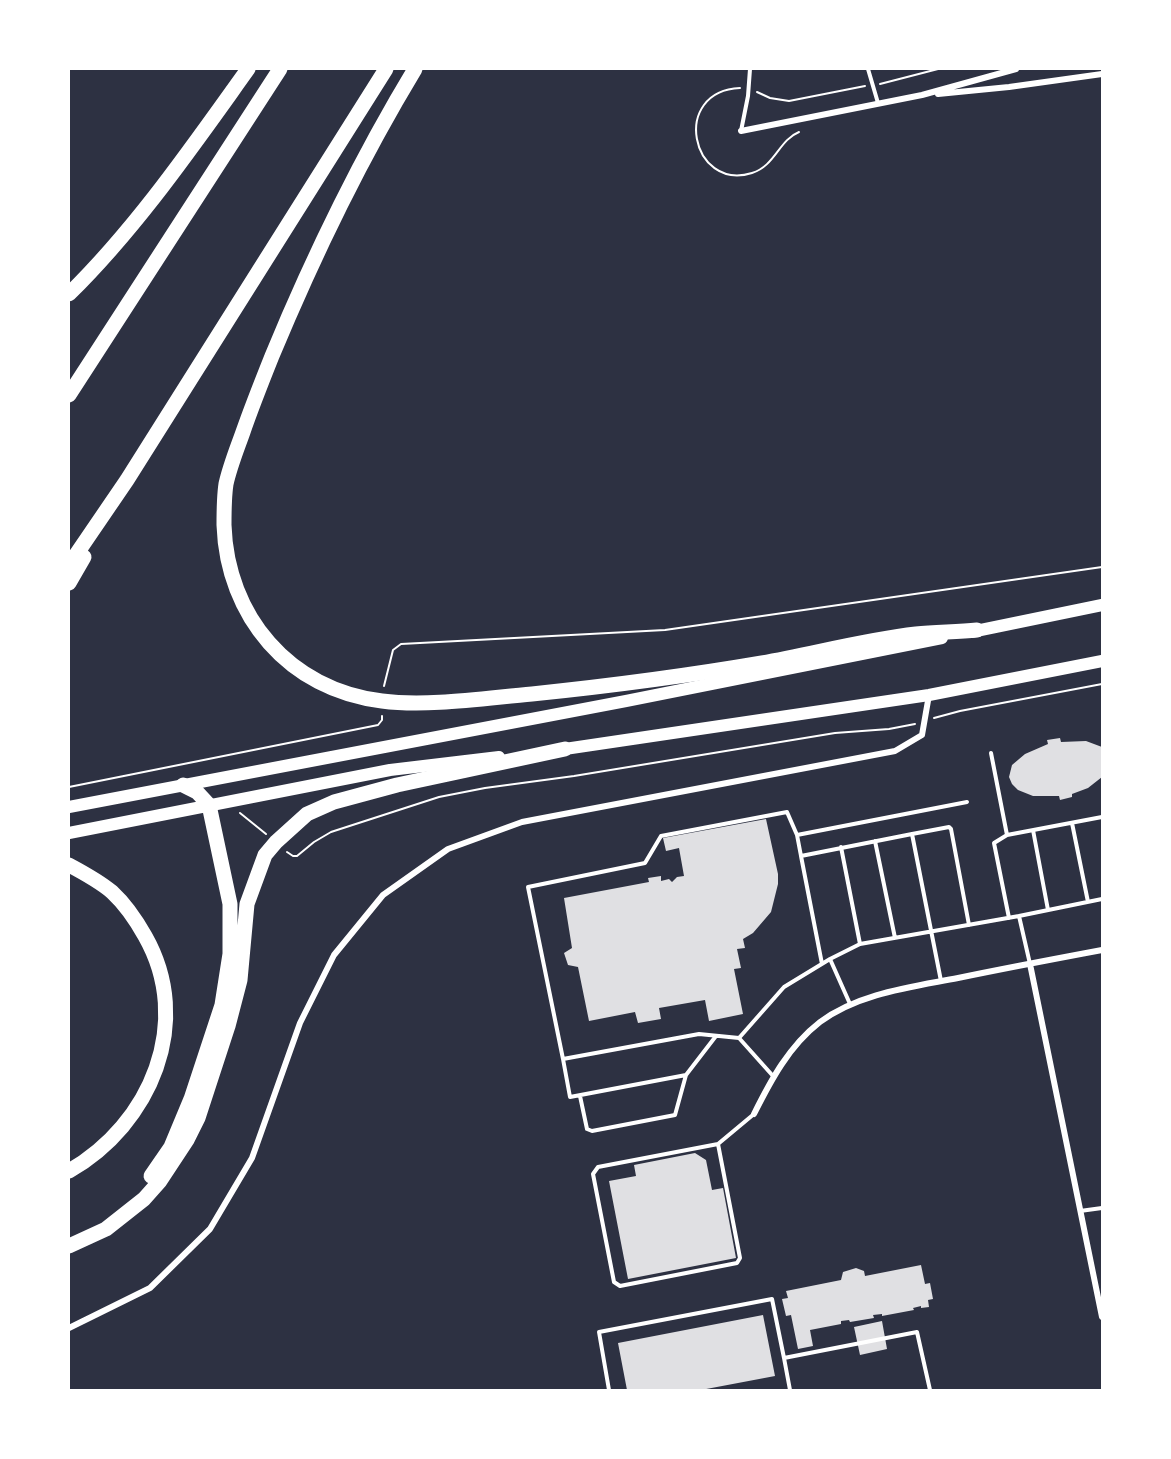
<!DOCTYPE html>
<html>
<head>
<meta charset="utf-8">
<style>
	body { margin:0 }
	#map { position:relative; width:1171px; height:1459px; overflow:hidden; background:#2d3142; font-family:Roboto,sans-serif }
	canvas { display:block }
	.frame { position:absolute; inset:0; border:70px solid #fff; pointer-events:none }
</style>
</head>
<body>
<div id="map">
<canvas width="1171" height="1459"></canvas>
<div class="frame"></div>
</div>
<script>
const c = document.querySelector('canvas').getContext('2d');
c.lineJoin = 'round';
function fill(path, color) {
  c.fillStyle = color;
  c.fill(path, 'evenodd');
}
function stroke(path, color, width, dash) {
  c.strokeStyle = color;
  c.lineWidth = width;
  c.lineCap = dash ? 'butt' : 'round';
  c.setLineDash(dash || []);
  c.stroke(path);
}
fill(new Path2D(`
	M1060 738 1061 742 1086 741 1102 747V777L1088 788 1072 794V797L1060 800 1059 796H1033L1018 790 1012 784 1009 777 1012 765 1025 754 1048 744 1047 740Z
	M766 819 778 874V884L771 912 753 933 743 939 745 948 737 949 741 968 734 969 743 1014 709 1021 705 1000 659 1008 661 1019 638 1023 635 1012 589 1021 578 967 568 965 564 953 572 948 564 898 649 882 648 878 661 876V881L669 879 672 882 677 877 684 876 679 848 666 851 663 838Z
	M695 1153 706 1160 712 1190 723 1188 736 1258 628 1279 609 1181 636 1176 634 1165Z
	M921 1265 925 1284 930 1283 933 1299 928 1300 929 1307 921 1308V1306L913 1308 914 1310 882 1316V1314L873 1315 874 1318 850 1322 849 1320 841 1321V1324L810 1330 813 1346 798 1349 791 1315 786 1316 782 1299 788 1298 786 1291 841 1280 843 1272 856 1268 864 1271 865 1276Z
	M763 1315 775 1376 701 1390H627L618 1343Z
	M882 1321 887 1349 860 1355 854 1327Z`), '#e0e0e3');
stroke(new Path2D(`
	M880 84 938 69
	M740 88C670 91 691 192 752 173 775 166 779 140 799 132
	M757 92 770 98 789 101 865 86
	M384 686 393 650 401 644 665 630 1102 567
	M934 718 960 711 1102 684
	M69 787 378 725 382 720V716
	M240 813 266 834
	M287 852 293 856H297L314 842 331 832 439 797 485 788 574 776 835 733 889 729 915 724`), '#fff', 2);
stroke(new Path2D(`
	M868 69 878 103
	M741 131 748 96 750 69
	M991 753 1007 835 1102 817
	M1072 823 1088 902
	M1033 830 1048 910
	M912 834 801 856 797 835 967 802
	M1007 835 994 843 1009 918
	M875 841 895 938
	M841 847 860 944
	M801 856 822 964
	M830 959 850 1004
	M1030 964 1019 916 1102 899
	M941 981 912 834 949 827 951 829 969 925
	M739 1038 699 1034 563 1059 528 887 645 863 661 836 787 812 797 835
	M563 1059 570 1097 686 1075 716 1036
	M773 1076 739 1038 784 987 830 959 860 944 1019 916
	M580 1096 587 1129 592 1131 675 1115 686 1075
	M718 1144 598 1167 593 1174 614 1282 620 1286 737 1263 740 1258 718 1144 754 1114
	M1080 1211 1102 1208
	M609 1390 599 1332 772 1299 784 1358
	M790 1390 784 1358 917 1332 930 1390`), '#fff', 4);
stroke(new Path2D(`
	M938 94 1009 87 1102 74
	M741 131 922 95 1016 69
	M1030 964 1102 1317
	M754 1114C771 1080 789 1046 820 1022 859 993 912 987 958 978 1006 968 1054 959 1102 950
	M69 1328 150 1288 210 1229 252 1158 300 1023 334 955 383 895 448 849 522 822 895 751 922 735 929 695`), '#fff', 6);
stroke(new Path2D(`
	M971 632 1102 605
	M558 750 929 695 1102 661
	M69 807 626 701 942 638
	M69 833 390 770 499 757`), '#fff', 12);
stroke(new Path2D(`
	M415 69C360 160 313 257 272 356 262 381 252 406 243 432 237 449 230 466 226 484 224 497 224 511 224 525 227 616 289 690 382 701 427 707 486 698 532 694 609 686 686 676 762 663 813 654 864 640 916 634 936 632 957 632 977 630
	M69 294C137 227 192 147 248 69
	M69 395 280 69
	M69 565 127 480 386 69
	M69 583 84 557
	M69 865C84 873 99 881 112 892 125 904 136 920 145 936 194 1022 151 1124 69 1171
	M151 1176 171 1147 191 1099 222 1005 230 954V904L209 805 197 792 183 785
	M69 1246 106 1229 144 1199 160 1181 187 1140 198 1118 228 1026 240 980 247 904 265 855 276 842 307 814 334 802 397 785 565 749`), '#fff', 15);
</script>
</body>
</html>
